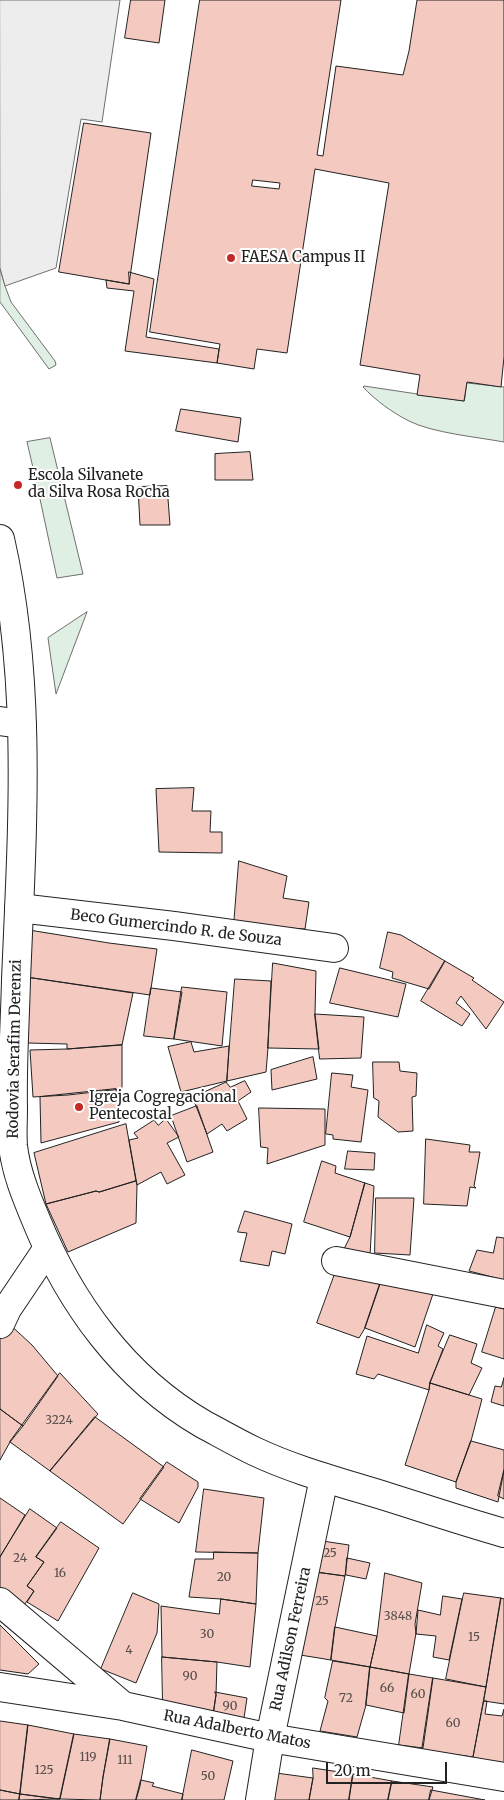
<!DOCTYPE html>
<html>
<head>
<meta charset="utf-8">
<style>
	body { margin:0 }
	#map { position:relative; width:504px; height:1800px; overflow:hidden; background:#fff; font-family:Merriweather,serif }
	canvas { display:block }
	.scale { position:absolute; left:326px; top:1762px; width:121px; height:22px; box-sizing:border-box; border:2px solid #222; border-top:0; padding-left:6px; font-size:15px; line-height:18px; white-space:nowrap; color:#222; -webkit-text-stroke:4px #fff; paint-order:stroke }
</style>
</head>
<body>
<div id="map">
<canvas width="504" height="1800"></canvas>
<div class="scale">20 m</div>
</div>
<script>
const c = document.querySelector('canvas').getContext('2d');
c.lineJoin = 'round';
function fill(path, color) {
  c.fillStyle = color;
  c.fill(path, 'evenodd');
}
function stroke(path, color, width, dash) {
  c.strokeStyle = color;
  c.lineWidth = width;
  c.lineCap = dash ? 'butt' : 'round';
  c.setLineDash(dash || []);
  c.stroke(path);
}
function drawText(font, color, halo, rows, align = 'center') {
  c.font = font + ' Merriweather,serif';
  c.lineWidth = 4;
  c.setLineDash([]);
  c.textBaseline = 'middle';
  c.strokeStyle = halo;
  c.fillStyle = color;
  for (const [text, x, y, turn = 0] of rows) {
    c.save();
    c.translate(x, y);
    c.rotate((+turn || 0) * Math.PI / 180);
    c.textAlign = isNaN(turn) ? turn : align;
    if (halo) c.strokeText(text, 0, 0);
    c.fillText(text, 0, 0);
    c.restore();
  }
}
const green = new Path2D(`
	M0 183V269L5 286 11 302 55 361 56 365 49 369 0 302Z
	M467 383 504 387V442C477 437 433 433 409 421 393 413 375 400 363 387L364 386 464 401Z
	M50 438 83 574 57 578C47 533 38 487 27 442Z
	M87 612 56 694 48 638Z`);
fill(green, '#e0efe3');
stroke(green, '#6f6f6f', 1);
const parking = new Path2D(`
	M0 0H120L102 122 81 119 56 268 5 286 0 268Z`);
fill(parking, '#ededed');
stroke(parking, '#6f6f6f', 1);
const building = new Path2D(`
	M131 0H165L159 43 125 38Z
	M200 0H341L317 155 323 156 336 66 403 75 409 51 417 0H504V357L501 387 467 382 464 401 417 395 420 375 360 365 389 183 315 169 287 353 257 349 254 369 217 363 220 344 150 332Z
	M84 123 151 133 129 284 59 272Z
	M253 180 280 183 279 189 252 186Z
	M129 272 154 279 146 337 219 349 217 363 125 351 134 291 107 288 106 280 129 284Z
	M181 409 241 418 238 442 176 431Z
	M250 452 253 480H215V454Z
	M167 486 170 525H140L138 487Z
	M194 788 192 811H211L210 832H222V853L159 852 156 789Z
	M239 861 287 876 283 898 309 902 305 929 234 925Z
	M29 930 109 943 157 949 150 995 26 977Z
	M388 932 401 935 445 961 429 989 392 978 393 972 380 968Z
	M445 961 474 978 472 980 504 1002 486 1029 461 996 456 1003 470 1014 462 1026 421 1001Z
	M273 963 316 971 315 1014 319 1049 268 1048Z
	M340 968 406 984 398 1017 330 1003Z
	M26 977 133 993 122 1045 67 1049V1044L27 1043Z
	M235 979 271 981 268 1048 266 1072 227 1081Z
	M182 987 227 992 222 1046 174 1039Z
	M151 988 182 992 174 1039 144 1036Z
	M315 1014 364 1017 361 1058 320 1059Z
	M191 1042 194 1052 229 1046 227 1081 181 1092 168 1047Z
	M122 1045V1087L121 1089 68 1095 33 1097 30 1050 67 1049Z
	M313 1057 317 1079 272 1090 271 1070Z
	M373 1062H399L400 1071 417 1073 416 1096 412 1097 413 1131 398 1132 378 1117 379 1101 374 1098Z
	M332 1073 353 1075 351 1087 368 1090 361 1142 333 1139V1135L326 1134Z
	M245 1081 251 1092 238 1101 247 1119 227 1131 222 1124 207 1134 194 1101 204 1097 202 1093 226 1082 230 1087Z
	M116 1089 119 1122 41 1143 40 1097Z
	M197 1106 213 1152 187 1162 171 1116Z
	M259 1108 325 1109V1145L267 1164 268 1148 261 1147Z
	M166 1119 179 1137 167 1143 185 1175 167 1184 161 1172 137 1185 129 1140 138 1138 134 1133 154 1120 158 1125Z
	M126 1124 136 1181 99 1192 96 1191 46 1204 34 1153Z
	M426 1139 470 1145 469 1152H480L474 1186 476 1188 470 1187 467 1206 424 1204Z
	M348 1151 375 1153 374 1170 345 1169Z
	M322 1161 336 1166 335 1173 365 1183 350 1237 304 1222Z
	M136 1181 137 1185 136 1223 68 1252 46 1204 96 1191 99 1192Z
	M365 1183 374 1186 370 1255 343 1251 350 1237Z
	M376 1198H414L410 1255 375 1253Z
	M245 1211 292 1224 285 1254 272 1251 269 1266 240 1261 247 1233 238 1232Z
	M497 1237 504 1238V1280L469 1271 477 1250 493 1253Z
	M336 1271 382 1278 365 1328 359 1338 317 1323Z
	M382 1278 435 1288 415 1347 365 1328Z
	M496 1307 504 1309V1359L482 1352Z
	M7 1322 32 1345 58 1376 23 1426 0 1409V1340Z
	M427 1325 444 1333 438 1346 443 1349 430 1383 429 1390 378 1374 374 1379 356 1374 367 1336 418 1353Z
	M450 1335 477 1344 471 1363 482 1368 469 1395 430 1383Z
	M60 1373 98 1414 50 1471 10 1442Z
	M504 1378V1406L491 1402 495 1386 501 1387Z
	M430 1383 482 1399 471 1441 456 1482 405 1465 429 1390Z
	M0 1409 23 1426 10 1442 0 1460Z
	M95 1417 164 1467 123 1524 50 1471Z
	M471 1441 504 1450V1470L498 1502 456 1488V1482Z
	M167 1462 198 1482V1487L179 1523 140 1499Z
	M504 1470V1499L498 1496Z
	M204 1489 264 1498 258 1553 196 1552Z
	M0 1498 25 1515 0 1557Z
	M30 1509 57 1528 36 1557 44 1562 27 1586 34 1591 18 1614 0 1598V1557Z
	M61 1522 99 1548 58 1621 27 1602 34 1591 27 1586 44 1562 36 1557Z
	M316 1540 349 1545 345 1576 308 1571Z
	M214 1552 258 1553 256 1604 221 1599 189 1597 195 1559H213Z
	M347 1558 370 1563 366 1579 346 1575Z
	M308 1571 345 1576 335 1627 331 1660 294 1654Z
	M385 1573 422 1583 415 1624 416 1634V1633L409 1674 370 1667 377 1636Z
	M133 1593 159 1604 157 1633 136 1683 101 1669Z
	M464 1593 501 1598 486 1687 446 1679Z
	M443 1596 462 1599 449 1660 433 1657 436 1636 416 1634 418 1610 440 1615Z
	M501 1598 504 1599V1704L484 1701Z
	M221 1599 256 1604 250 1667 217 1662 162 1657 161 1606 219 1614Z
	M0 1625 39 1664 28 1674 0 1670Z
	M335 1627 377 1636 370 1667 331 1660Z
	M162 1657 217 1662 216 1695 213 1715 163 1707Z
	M333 1661 370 1667 366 1705 357 1737 320 1731 328 1701 325 1698Z
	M370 1667 409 1674 404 1713 366 1705Z
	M409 1674 433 1678 423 1748 399 1745Z
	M433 1678 486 1687 473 1757 422 1750Z
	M215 1692 247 1698 244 1718 213 1715 216 1695Z
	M484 1701H487L485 1714 502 1716 504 1709V1769L472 1764Z
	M0 1721 28 1725 20 1794 0 1790Z
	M28 1725 74 1734 60 1799 20 1794Z
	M74 1734 110 1739 103 1777 100 1800 60 1799Z
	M110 1739 147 1746 140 1786 136 1800H100L103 1777Z
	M192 1750 233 1761 224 1800H182Z
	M313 1768 353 1774 349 1800H309L313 1778Z
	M276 1773 313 1778 309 1800H263Z
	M353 1774 392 1781 388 1800H349Z
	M141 1780 154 1783 152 1786 183 1794 182 1800H136Z
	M392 1781 433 1787 429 1800H388Z
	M0 1790 20 1794 19 1800H0Z
	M431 1790 485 1800H429Z
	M20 1794 57 1799H60L19 1800Z`);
fill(building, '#f3c9c0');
stroke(building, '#222', 1);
const minor = new Path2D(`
	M0 721 22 724
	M19 908 174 926 334 948
	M336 1261 504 1294
	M0 1324 7 1309 48 1248
	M0 1602 123 1706
	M0 1687 123 1706 270 1738 504 1777
	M260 1800 270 1738 324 1478`);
const major = new Path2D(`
	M0 539C33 683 22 833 16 980 15 1022 12 1065 13 1108 13 1121 12 1134 13 1146 16 1172 26 1196 36 1220 70 1303 124 1378 203 1424 220 1433 237 1443 254 1451 296 1471 343 1483 388 1497 426 1509 465 1522 504 1533`);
stroke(minor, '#222', 30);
stroke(major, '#222', 30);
stroke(minor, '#fff', 28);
stroke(major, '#fff', 28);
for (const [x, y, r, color] of [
	[231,258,5,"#c62828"],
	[18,485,5,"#c62828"],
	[79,1107,5,"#c62828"]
]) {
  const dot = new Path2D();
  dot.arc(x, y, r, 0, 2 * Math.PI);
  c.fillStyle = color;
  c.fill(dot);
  stroke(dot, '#fff', 2);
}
drawText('12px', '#564c4a', null, [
	["3224",59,1421],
	["25",330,1554],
	["24",20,1559],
	["16",60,1574],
	["20",224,1578],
	["25",322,1602],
	["3848",398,1617],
	["30",207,1635],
	["15",474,1638],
	["4",129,1651],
	["90",190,1677],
	["66",387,1689],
	["60",418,1695],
	["72",346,1699],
	["90",230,1707],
	["60",453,1724],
	["119",88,1758],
	["111",125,1761],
	["125",44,1771],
	["50",208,1777]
]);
drawText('15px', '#222', '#fff', [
	["FAESA Campus II",241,258],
	["Escola Silvanete",28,476],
	["da Silva Rosa Rocha",28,493],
	["Igreja Cogregacional",89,1098],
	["Pentecostal",89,1115]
], 'left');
drawText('15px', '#222', '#fff', [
	["Beco Gumercindo R. de Souza",176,928,7],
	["Rodovia Serafim Derenzi",15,1049,-89],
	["Rua Adilson Ferreira",291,1639,-78],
	["Rua Adalberto Matos",237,1730,11]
]);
</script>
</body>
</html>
